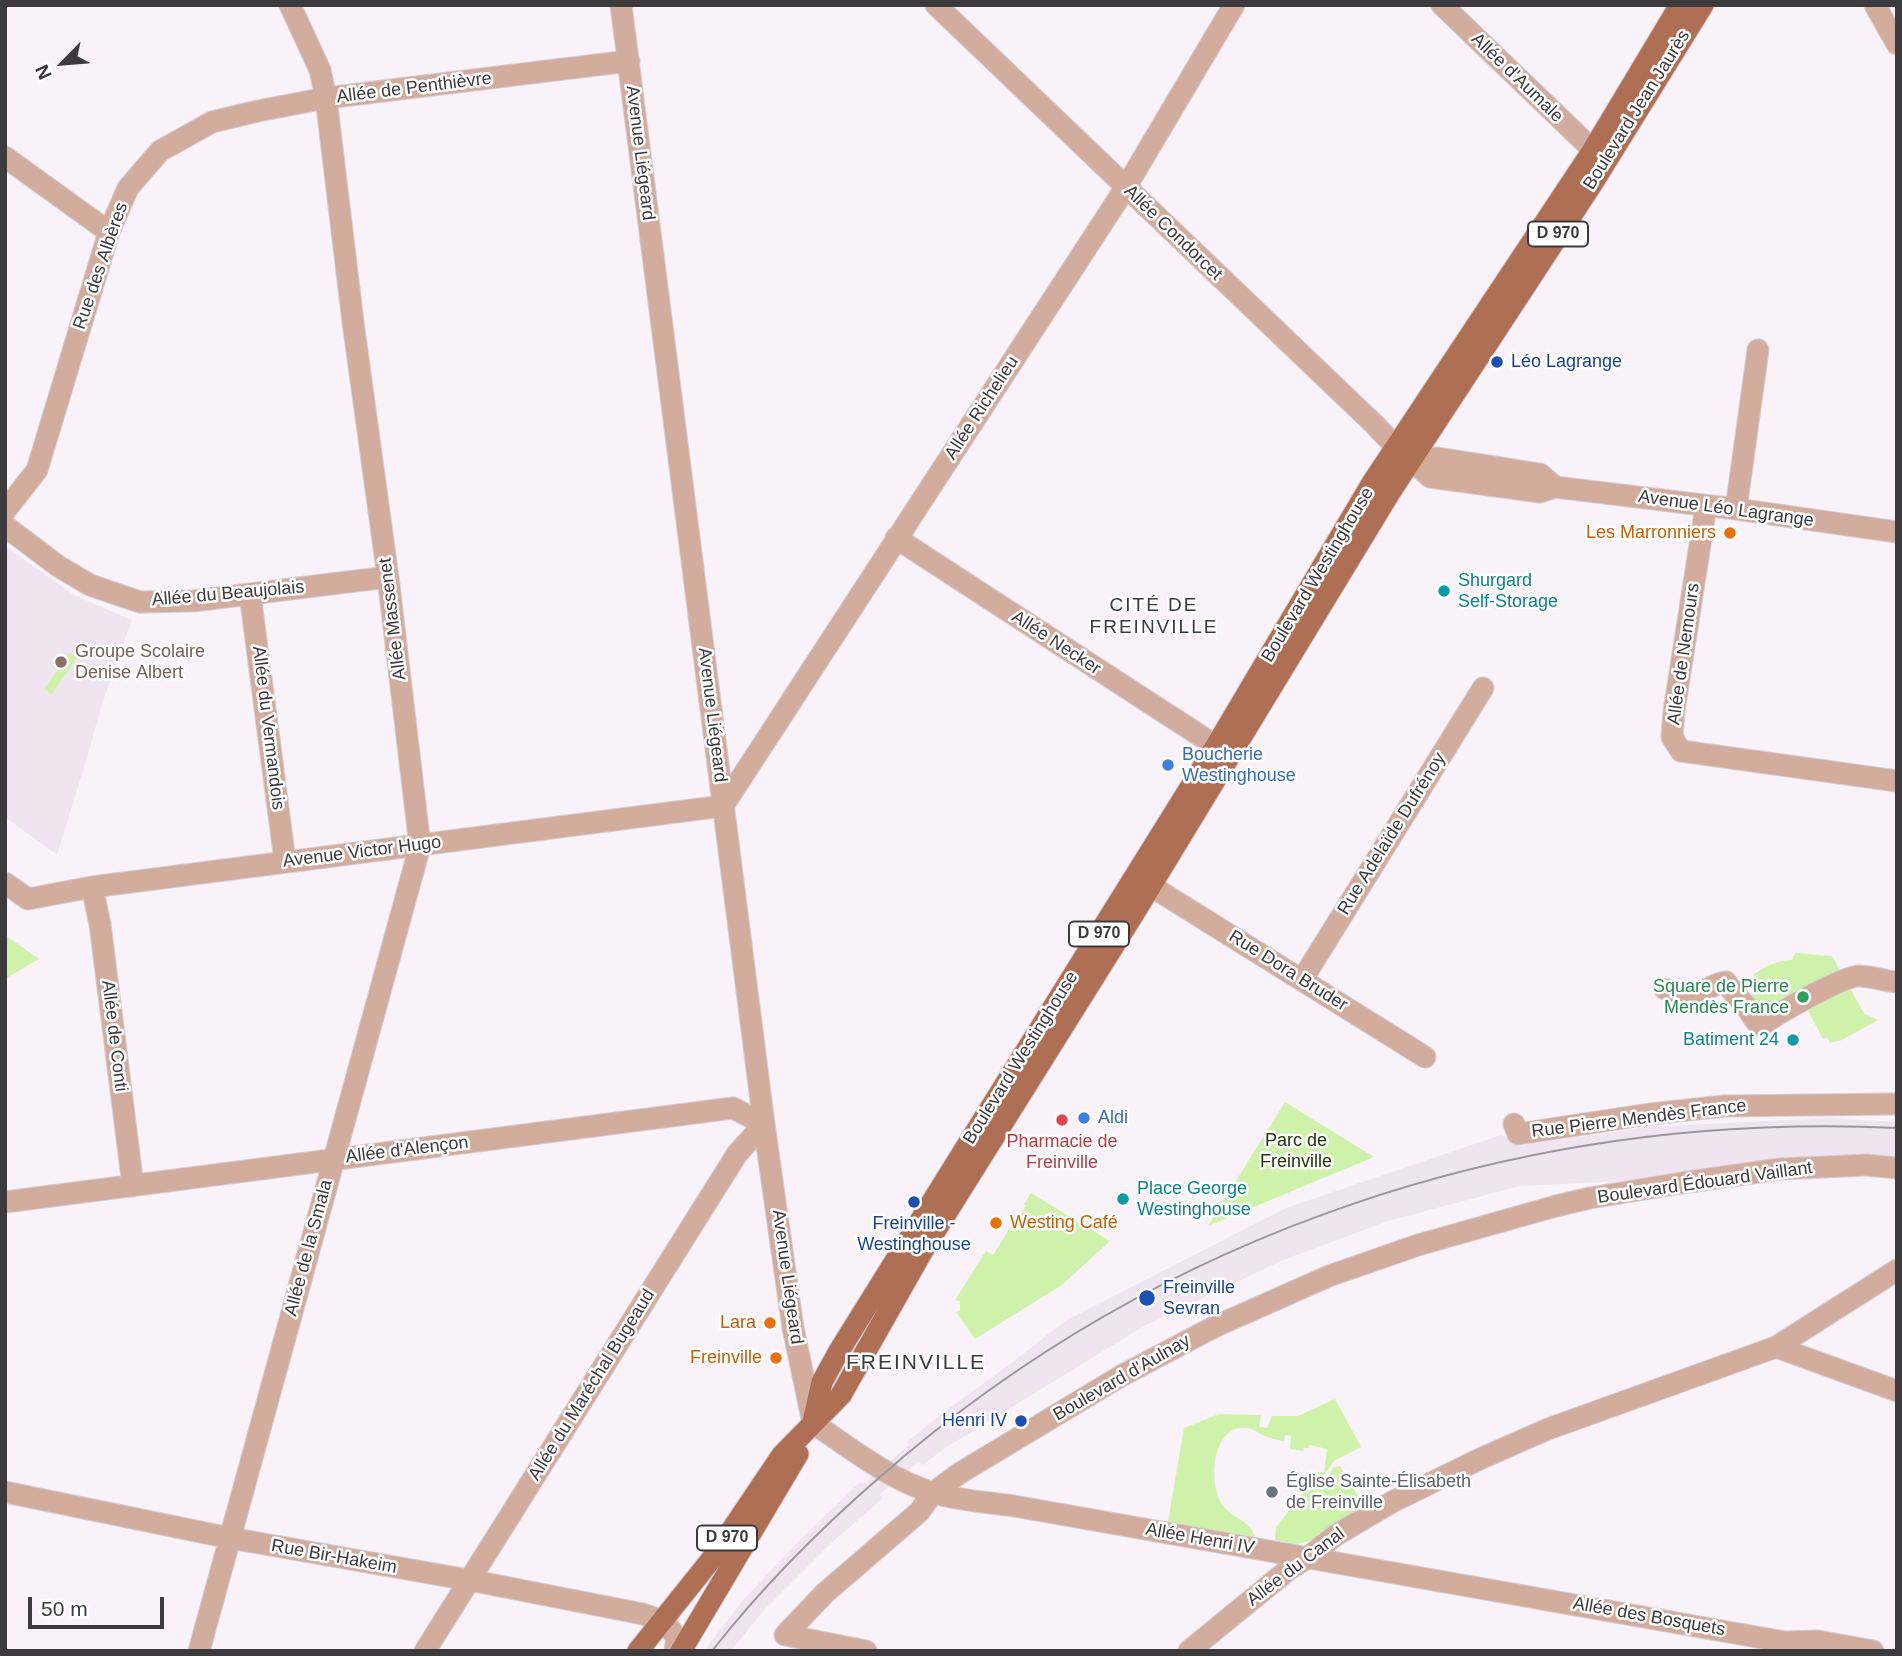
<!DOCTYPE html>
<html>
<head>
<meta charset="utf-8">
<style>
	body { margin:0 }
	#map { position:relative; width:1902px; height:1656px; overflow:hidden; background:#f9f2f9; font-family:Helvetica,sans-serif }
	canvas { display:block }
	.frame { position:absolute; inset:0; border:7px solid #3d3a3d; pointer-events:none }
	.north { position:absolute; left:28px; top:28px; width:70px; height:70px; -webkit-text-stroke:5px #fff; paint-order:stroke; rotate:245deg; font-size:19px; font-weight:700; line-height:28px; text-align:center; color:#3d3a3d }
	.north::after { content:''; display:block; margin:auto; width:24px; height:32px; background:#3d3a3d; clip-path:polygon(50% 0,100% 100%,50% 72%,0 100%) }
	.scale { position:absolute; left:28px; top:1597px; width:136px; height:32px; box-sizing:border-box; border:4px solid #3d3a3d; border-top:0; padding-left:9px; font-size:21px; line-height:24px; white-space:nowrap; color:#3d3a3d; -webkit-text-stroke:5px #fff; paint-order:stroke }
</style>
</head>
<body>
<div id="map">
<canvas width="1902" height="1656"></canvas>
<div class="frame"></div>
<div class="north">N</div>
<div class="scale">50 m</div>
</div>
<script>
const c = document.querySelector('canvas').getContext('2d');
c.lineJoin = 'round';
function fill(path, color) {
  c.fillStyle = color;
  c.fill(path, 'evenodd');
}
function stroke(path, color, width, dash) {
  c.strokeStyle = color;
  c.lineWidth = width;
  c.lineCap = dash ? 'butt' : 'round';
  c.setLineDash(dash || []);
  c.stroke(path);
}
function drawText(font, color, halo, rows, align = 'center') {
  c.font = font + ' Helvetica,sans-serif';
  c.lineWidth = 5;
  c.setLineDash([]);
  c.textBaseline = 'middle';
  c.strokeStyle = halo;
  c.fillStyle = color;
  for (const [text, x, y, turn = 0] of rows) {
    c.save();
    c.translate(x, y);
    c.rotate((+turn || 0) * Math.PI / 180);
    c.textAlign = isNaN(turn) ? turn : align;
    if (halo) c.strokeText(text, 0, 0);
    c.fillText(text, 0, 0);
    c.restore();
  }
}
fill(new Path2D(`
	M5 546 74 595 132 620 102 704 88 754 57 855 5 817Z
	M1826 1118 1897 1122V1168L1520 1186 1388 1221 1283 1260 1144 1326 942 1450 923 1465 918 1462 879 1495 883 1498 828 1546 763 1611 731 1651H704L744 1599 800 1540 860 1482 864 1484 909 1445 907 1442 944 1412 1009 1365 1065 1321 1286 1208 1501 1135 1523 1145 1647 1127Z`), '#f0e4f0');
fill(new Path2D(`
	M70 653 77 658 51 695 44 689Z
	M5 935 39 959 5 979Z
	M1795 953 1832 956 1862 1010 1865 1014 1878 1020 1842 1040 1830 1043 1827 1037 1823 1039 1806 1007 1759 1037 1748 1014C1752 1000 1752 988 1754 974 1767 966 1777 960 1792 960Z
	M1285 1102 1374 1157 1208 1226Z
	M1031 1193 1110 1241 1062 1285 975 1339 956 1312 960 1311V1301L955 1300 986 1251 993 1255 1014 1221 1016 1222 1026 1206 1024 1204Z
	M1335 1399 1361 1447 1334 1461 1322 1478 1317 1477 1318 1472H1324L1327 1449 1309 1445 1308 1448H1304L1303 1451 1290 1449 1291 1436 1285 1435 1284 1441C1278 1440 1273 1439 1267 1437 1261 1435 1254 1429 1247 1428 1211 1424 1207 1486 1224 1507 1234 1519 1250 1520 1255 1537L1168 1522 1184 1428 1219 1414 1261 1415 1259 1427 1267 1428 1272 1416H1298Z
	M1340 1466 1365 1508 1309 1541 1296 1544 1275 1540 1276 1527 1305 1490 1309 1480 1324 1483 1334 1467Z`), '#cff2ab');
const minor = new Path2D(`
	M621 5 764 1124 793 1328 813 1423C850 1448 892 1481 934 1493 961 1501 987 1502 1014 1506L1785 1642 1818 1641 1873 1651
	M936 5 1374 424 1396 447 1430 477 1540 492 1555 487 1736 509 1897 532
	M1442 5 1593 150
	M1875 5 1897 44
	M5 157 109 232
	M1410 460 1438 458 1540 474 1555 487
	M1706 506 1674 711 1672 737 1681 751 1897 781
	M1736 509 1758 350
	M5 511 37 470 109 232 128 188 160 151 212 122 258 111 326 98 629 61
	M5 526 58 566 90 585 140 602 193 601 388 577
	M896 538 1216 746
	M250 594 285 861
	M723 806 1126 187 1234 5
	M5 883 28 899 92 887 723 806
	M1151 886 1425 1057
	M92 887 100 924 133 1186
	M1302 980 1483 688
	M1665 989C1676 992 1688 995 1700 992 1709 990 1716 982 1726 982 1732 992 1739 998 1746 1006 1751 1014 1754 1021 1761 1026 1774 1015 1843 976 1859 976 1871 976 1884 981 1897 982
	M1514 1124 1518 1134 1650 1114 1724 1106 1897 1104
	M5 1202 733 1108 764 1124
	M1776 1347 1897 1391
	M5 1492 230 1538 469 1580 643 1614 663 1621 677 1637 675 1651
	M785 1635 825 1593 919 1512 933 1493 960 1473 1121 1376 1214 1327 1329 1276 1418 1245 1556 1206 1590 1198 1681 1183 1780 1169 1867 1165 1897 1168
	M785 1635 866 1651
	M199 1651 420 846 388 577 353 322 326 98 320 70 290 5
	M425 1651 737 1154 764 1124
	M1189 1651 1288 1570 1307 1558 1336 1535 1392 1502 1482 1458 1548 1429 1776 1347 1897 1270`);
const major = new Path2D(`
	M813 1422 822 1382 839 1351 1216 746 1372 483 1593 150 1680 5
	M638 1651 714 1556 782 1455 841 1395 922 1252 1135 912 1389 494 1594 181 1703 5
	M681 1651 798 1454`);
stroke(minor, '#d3cdd3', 23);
stroke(major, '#d3cdd3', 23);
stroke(minor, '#d2ad9e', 21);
stroke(major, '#af6f55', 21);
stroke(new Path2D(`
	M712 1651C762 1587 820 1529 881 1476 1162 1230 1524 1111 1897 1128`), '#9b969b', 2);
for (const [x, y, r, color] of [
	[1497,362,7,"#1a4fb4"],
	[1730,533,7,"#e8710a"],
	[1444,591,7,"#0f9aa8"],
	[61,662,7,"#8d6e63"],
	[1168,765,7,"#3f7fe0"],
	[1803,997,7,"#2e9e5b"],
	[1793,1040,7,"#0f9aa8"],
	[1084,1118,7,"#3f7fe0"],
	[1062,1120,7,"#e0444e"],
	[1123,1199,7,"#0f9aa8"],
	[914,1202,7,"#1a4fb4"],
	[996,1223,7,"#e8710a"],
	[1147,1298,9,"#1a4fb4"],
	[770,1323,7,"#e8710a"],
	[776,1358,7,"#e8710a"],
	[1021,1421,7,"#1a4fb4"],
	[1272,1492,7,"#6b7280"]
]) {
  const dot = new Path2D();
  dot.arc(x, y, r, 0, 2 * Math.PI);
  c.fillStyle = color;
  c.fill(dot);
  stroke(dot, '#fff', 2.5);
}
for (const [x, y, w] of [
	[1558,234,60],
	[1099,934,60],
	[727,1538,60]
]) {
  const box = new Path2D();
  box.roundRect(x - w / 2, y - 12.5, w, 25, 5);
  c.fillStyle = '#fff';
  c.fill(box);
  stroke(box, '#3d3a3d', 2);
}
drawText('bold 16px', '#3d3a3d', null, [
	["D 970",1558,234],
	["D 970",1099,934],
	["D 970",727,1538]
]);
drawText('18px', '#3d3a3d', '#fff', [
	["Allée d'Aumale",1517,78,44],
	["Allée de Penthièvre",414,88,-7],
	["Boulevard Jean Jaurès",1637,110,-58],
	["Avenue Liégeard",640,153,83],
	["Allée Condorcet",1173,233,44],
	["Rue des Albères",101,266,-71],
	["Allée Richelieu",982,408,-57],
	["Avenue Léo Lagrange",1726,509,8],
	["Boulevard Westinghouse",1318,575,-59],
	["Allée du Beaujolais",228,594,-5],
	["Allée Massenet",393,619,-97],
	["Allée Necker",1056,643,33],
	["Allée de Nemours",1684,654,-82],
	["Avenue Liégeard",712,715,83],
	["Allée du Vermandois",268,728,83],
	["Rue Adelaïde Dufrénoy",1392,834,-58],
	["Avenue Victor Hugo",362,852,-7],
	["Rue Dora Bruder",1288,971,32],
	["Allée de Conti",114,1036,83],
	["Boulevard Westinghouse",1021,1058,-58],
	["Rue Pierre Mendès France",1639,1119,-7],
	["Allée d'Alençon",407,1150,-7],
	["Boulevard Édouard Vaillant",1705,1183,-8],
	["Allée de la Smala",309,1248,-75],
	["Avenue Liégeard",787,1277,82],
	["Boulevard d'Aulnay",1122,1378,-30],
	["Allée du Maréchal Bugeaud",592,1385,-58],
	["Allée Henri IV",1200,1539,10],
	["Rue Bir-Hakeim",334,1557,10],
	["Allée du Canal",1296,1567,-37],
	["Allée des Bosquets",1649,1617,10]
]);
drawText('18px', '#164399', '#fff', [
	["Léo Lagrange",1511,362],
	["Freinville -",914,1224,"center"],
	["Westinghouse",914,1245,"center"],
	["Freinville",1163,1288],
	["Sevran",1163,1309],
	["Henri IV",1007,1421,"right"]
], 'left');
drawText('18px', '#c56008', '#fff', [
	["Les Marronniers",1716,533],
	["Westing Café",1010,1223,"left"],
	["Lara",756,1323],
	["Freinville",762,1358]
], 'right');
drawText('18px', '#0d838f', '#fff', [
	["Shurgard",1458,581],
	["Self-Storage",1458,602],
	["Batiment 24",1779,1040,"right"],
	["Place George",1137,1189],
	["Westinghouse",1137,1210]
], 'left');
drawText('18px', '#785e54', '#fff', [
	["Groupe Scolaire",75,652],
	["Denise Albert",75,673]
], 'left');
drawText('18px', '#366cbe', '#fff', [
	["Boucherie",1182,755],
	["Westinghouse",1182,776],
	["Aldi",1098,1118]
], 'left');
drawText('18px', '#27864d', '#fff', [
	["Square de Pierre",1789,987],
	["Mendès France",1789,1008]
], 'right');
drawText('18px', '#213600', '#fff', [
	["Parc de",1296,1141],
	["Freinville",1296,1162]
]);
drawText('18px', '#be3a42', '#fff', [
	["Pharmacie de",1062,1142],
	["Freinville",1062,1163]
]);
drawText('18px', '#5b616d', '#fff', [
	["Église Sainte-Élisabeth",1286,1482],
	["de Freinville",1286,1503]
], 'left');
c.letterSpacing = '2px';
drawText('19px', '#3d3a3d', '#fff', [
	["CITÉ DE",1154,606],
	["FREINVILLE",1154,628]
]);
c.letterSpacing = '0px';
c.letterSpacing = '2px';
drawText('21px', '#3d3a3d', '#fff', [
	["FREINVILLE",916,1363]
]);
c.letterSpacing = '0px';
</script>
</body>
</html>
